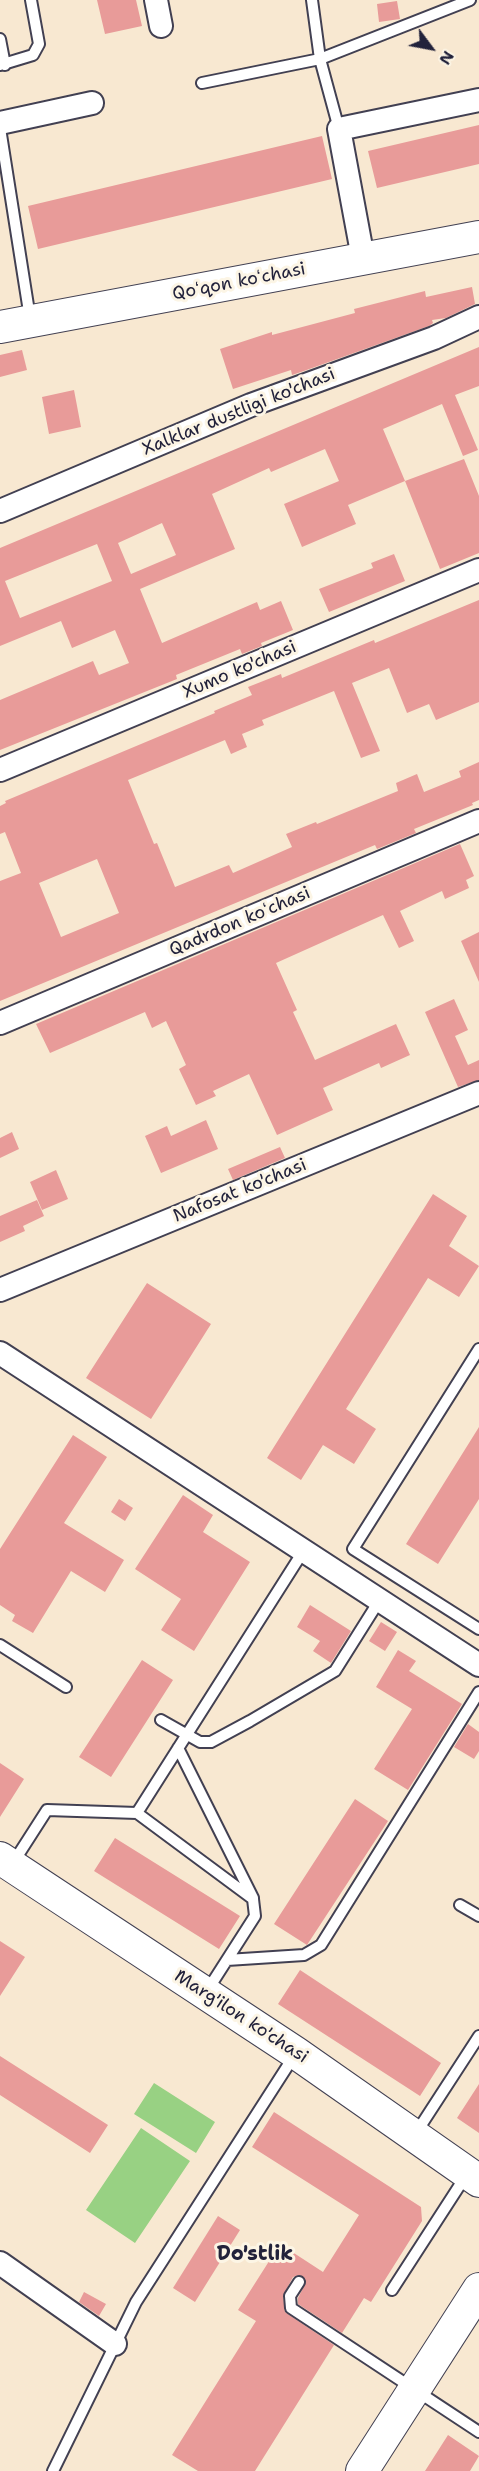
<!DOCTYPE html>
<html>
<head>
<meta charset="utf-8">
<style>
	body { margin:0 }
	#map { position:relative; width:479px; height:2471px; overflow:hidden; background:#f8e8d1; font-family:"Shantell Sans",sans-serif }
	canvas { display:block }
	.north { position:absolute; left:401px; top:18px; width:60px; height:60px; -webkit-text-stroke:4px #fcf5e5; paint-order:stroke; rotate:122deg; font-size:16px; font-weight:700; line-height:24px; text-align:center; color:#22223b }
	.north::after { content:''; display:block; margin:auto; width:21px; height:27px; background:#22223b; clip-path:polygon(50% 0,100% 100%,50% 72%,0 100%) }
</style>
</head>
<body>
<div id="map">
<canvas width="479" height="2471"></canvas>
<div class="north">N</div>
</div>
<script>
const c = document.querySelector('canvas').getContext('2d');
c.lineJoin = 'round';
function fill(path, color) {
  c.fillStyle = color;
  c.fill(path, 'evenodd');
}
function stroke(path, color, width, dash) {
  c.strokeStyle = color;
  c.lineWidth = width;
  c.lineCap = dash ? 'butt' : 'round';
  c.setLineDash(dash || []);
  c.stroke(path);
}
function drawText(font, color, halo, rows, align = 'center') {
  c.font = font + ' "Shantell Sans",sans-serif';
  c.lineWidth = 6;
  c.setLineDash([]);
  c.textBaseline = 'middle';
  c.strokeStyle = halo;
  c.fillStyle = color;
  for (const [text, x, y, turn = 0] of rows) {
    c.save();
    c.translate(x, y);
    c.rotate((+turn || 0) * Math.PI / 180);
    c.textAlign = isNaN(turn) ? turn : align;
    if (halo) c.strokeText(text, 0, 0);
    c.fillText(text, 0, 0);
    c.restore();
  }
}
fill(new Path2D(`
	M154 2083 215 2122 196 2153 134 2114Z
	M141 2128 190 2161 135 2243 86 2210Z`), '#98d183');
fill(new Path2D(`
	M97 0H136L142 26 105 34Z
	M397 1 400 19 379 22 377 4Z
	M479 125V164L377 188 368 151Z
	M322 136 332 179 38 249 28 206Z
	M472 287 475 304 446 318 432 320 433 323 429 326 301 372 292 375 291 370 233 389 220 349 272 332V335L355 313 354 309 425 291 426 297Z
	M479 347V386L455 395 478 450 463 456 442 404 383 429 405 481 348 505 356 524 302 547 284 504 339 481 325 449 271 472 269 468 212 494 235 549 140 589 162 643 257 602 260 610 281 601 293 630 261 643 262 646 242 654 240 649 176 675 177 679 0 750V700L93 661 99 675 129 663 115 630 72 648 61 621 0 646V548ZM162 523 176 555 131 574 118 543ZM97 544 112 581 20 618 5 581Z
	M22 350 27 370 0 377V355Z
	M74 390 81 427 49 434 42 397Z
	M464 459 479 496V553L440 569 405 481Z
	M394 554 405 581 329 612 319 589 373 568 371 563Z
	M479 600V702L436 720 429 704 407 713 389 668 352 683 380 751 361 758 334 691 262 720 264 725 242 734 247 747 231 754 225 740 128 780 154 844 157 843 175 887 229 865 233 873 292 847 286 834 316 822 317 824 398 791 396 783 417 774 424 792 461 777 459 771 479 762V800L472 803 473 805 414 829 416 833 377 849 375 845 0 1001V881L21 873 5 832 0 834V806L6 803 5 801 215 713 214 711 252 695 248 687 281 674 282 678 374 640 375 643ZM97 859 119 913 61 937 39 883Z
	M460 844 474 876 466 880 469 888 445 899 442 891 400 911 414 941 399 948 383 915 276 963 297 1010 293 1012 315 1060 396 1024 410 1055 381 1068 379 1063 323 1088 333 1110 277 1135 249 1074 213 1091 216 1096 196 1105 179 1069 186 1065 166 1021 152 1028 145 1012 50 1053 36 1024Z
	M479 932V982L461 941Z
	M454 999 468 1030 455 1036 468 1065 479 1060V1080L458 1087 425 1012Z
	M206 1120 218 1149 161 1173 145 1136 167 1126 171 1136Z
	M12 1132 19 1149 0 1158V1138Z
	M280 1147 285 1158 233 1180 228 1169Z
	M56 1170 68 1199 42 1210 30 1182Z
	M433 1194 467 1216 449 1246 479 1266 459 1297 428 1278 346 1409 376 1429 354 1464 323 1445 301 1480 267 1458Z
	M37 1200 44 1216 23 1226 25 1231 0 1242V1216Z
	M147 1283 211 1324 151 1419 86 1378Z
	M479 1427V1499L438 1564 406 1544Z
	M73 1435 107 1457 64 1523 124 1560 105 1592 71 1571 33 1633 12 1621 15 1615 0 1605V1549Z
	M183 1495 213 1515 203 1532 250 1562 194 1651 161 1630 181 1599 135 1569Z
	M119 1499 133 1508 125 1521 111 1512Z
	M310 1605 351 1631 331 1663 313 1651 320 1641 297 1627Z
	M381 1622 397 1632 385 1651 369 1641Z
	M398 1650 416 1661 409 1671 462 1704 408 1790 374 1769 412 1709 376 1687Z
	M142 1660 173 1680 111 1777 79 1757Z
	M468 1724 479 1732V1751L474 1759 454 1747Z
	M0 1763 24 1779 0 1817Z
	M355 1799 388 1821 307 1945 274 1924Z
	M115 1838 240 1916 219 1949 94 1871Z
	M0 1941 25 1957 0 1996Z
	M300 1970 441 2063 420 2096 278 2004Z
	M0 2056 108 2125 90 2153 0 2095Z
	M479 2084V2133L457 2118Z
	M274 2112 421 2207 422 2221 371 2302 364 2298 342 2333 298 2304V2298L306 2282 300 2275 293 2277 283 2296 285 2312 334 2345 255 2471H198L172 2455 256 2321 238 2310 280 2244 323 2272 359 2215 252 2147Z
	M218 2216 240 2230 195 2302 173 2288Z
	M84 2292 106 2304 99 2316 79 2302Z
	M448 2435 479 2456 470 2471H425Z`), '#e89b99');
const lane = new Path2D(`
	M312 0 320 59 339 129
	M0 39 5 65
	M0 65 33 55 39 44 31 0
	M202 83 320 59 470 0
	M0 128 30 318
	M479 1349 353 1549 479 1629
	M0 1645 66 1687
	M161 1720 200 1742H211L250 1721 335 1671 379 1601
	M178 1748 253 1898
	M137 1813 304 1550
	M13 1863 47 1810 137 1813 253 1899 255 1916 207 1991
	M460 1905 479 1916
	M227 1960 304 1955 321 1945 479 1692
	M416 2133 479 2036
	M299 2282 290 2296 291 2308 479 2432
	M392 2290 467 2174
	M53 2471 136 2302 294 2056`);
const street = new Path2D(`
	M156 0 161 26
	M0 123 92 103
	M363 258 339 129 479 100
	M0 511 251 405 434 338 479 317
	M0 770 479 570
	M0 1023 479 821
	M0 1290 479 1093
	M0 1353 479 1665
	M0 2263 115 2344`);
const secondary = new Path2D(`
	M0 327 479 237
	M0 1858 296 2053 479 2181
	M362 2471 479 2289`);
stroke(lane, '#424052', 14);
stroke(street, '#424052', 26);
stroke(secondary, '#424052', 34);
stroke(lane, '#fff', 10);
stroke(street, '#fff', 22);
stroke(secondary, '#fff', 32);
drawText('18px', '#22223b', '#fcf5e5', [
	["Qoʻqon koʻchasi",239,282,-11],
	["Xalklar dustligi ko'chasi",239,412,-22],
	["Xumo ko'chasi",240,670,-23],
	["Qadrdon koʻchasi",240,922,-23],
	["Nafosat ko'chasi",240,1191,-22],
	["Marg'ilon ko'chasi",241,2017,33]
]);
drawText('bold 20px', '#22223b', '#fcf5e5', [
	["Do'stlik",255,2255]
]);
</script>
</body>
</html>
